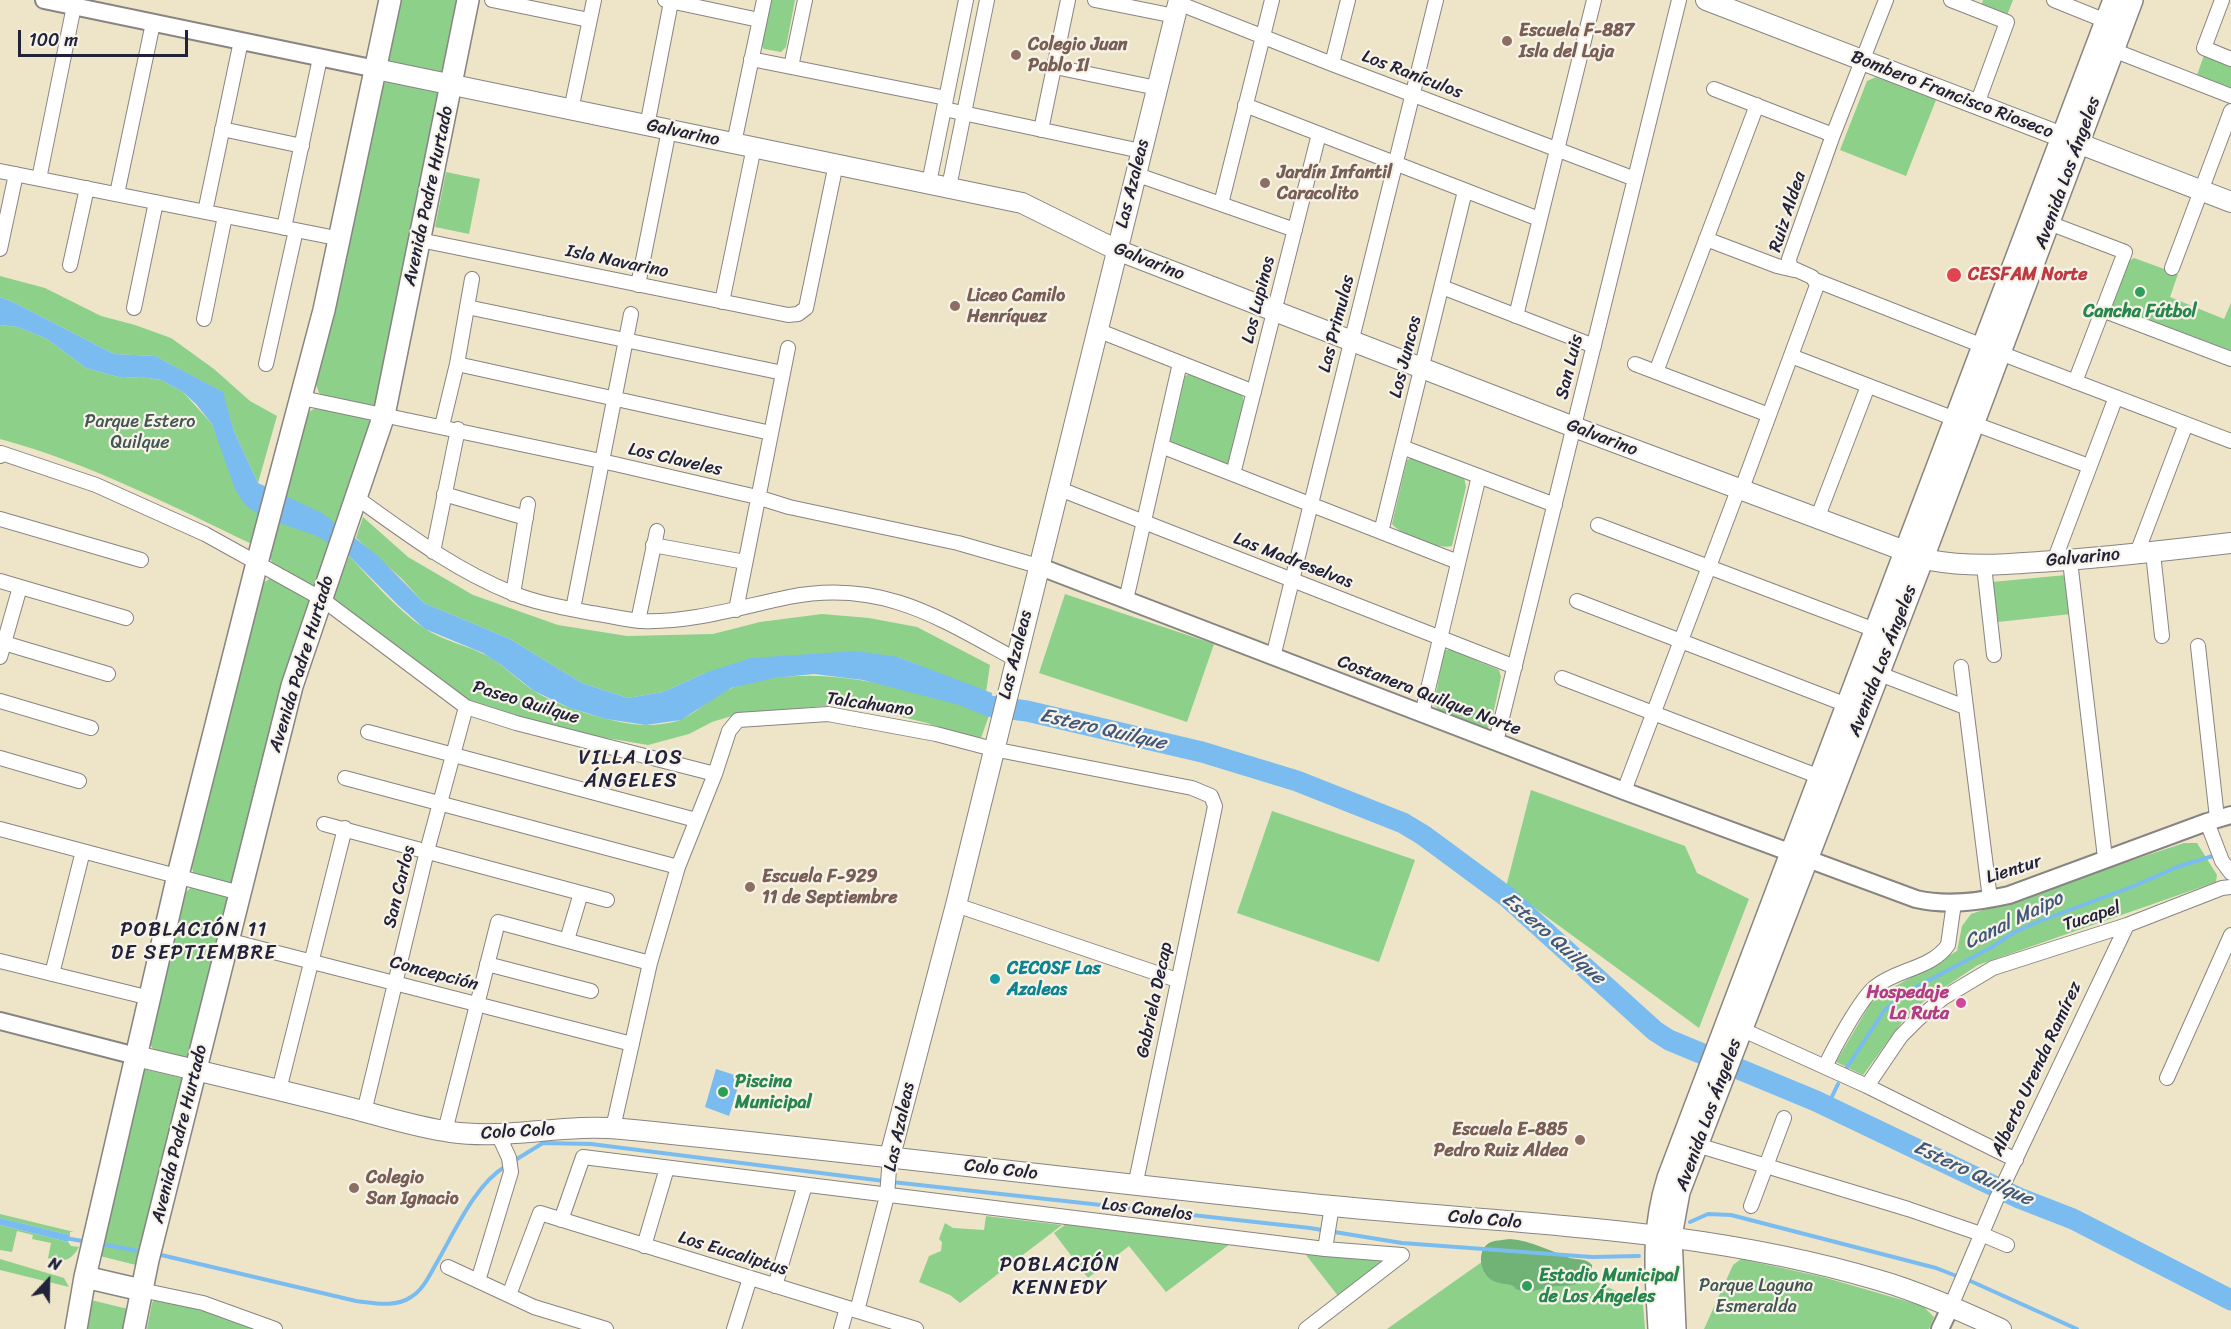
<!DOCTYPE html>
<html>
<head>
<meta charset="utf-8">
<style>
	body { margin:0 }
	#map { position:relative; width:2231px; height:1329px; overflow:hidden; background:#eee5c8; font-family:Sriracha,sans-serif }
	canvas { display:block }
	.north { position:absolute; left:18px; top:1251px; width:60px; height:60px; -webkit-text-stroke:4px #f7f3e8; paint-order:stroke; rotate:22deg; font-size:16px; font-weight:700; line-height:24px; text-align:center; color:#22223b }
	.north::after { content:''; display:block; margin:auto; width:21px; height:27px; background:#22223b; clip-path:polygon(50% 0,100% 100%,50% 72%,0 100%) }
	.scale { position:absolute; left:18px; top:30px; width:170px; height:27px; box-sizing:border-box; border:3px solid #22223b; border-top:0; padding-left:8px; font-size:18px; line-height:21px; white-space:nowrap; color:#22223b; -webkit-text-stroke:4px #f7f3e8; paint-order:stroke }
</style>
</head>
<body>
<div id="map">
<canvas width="2231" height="1329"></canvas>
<div class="north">N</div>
<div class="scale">100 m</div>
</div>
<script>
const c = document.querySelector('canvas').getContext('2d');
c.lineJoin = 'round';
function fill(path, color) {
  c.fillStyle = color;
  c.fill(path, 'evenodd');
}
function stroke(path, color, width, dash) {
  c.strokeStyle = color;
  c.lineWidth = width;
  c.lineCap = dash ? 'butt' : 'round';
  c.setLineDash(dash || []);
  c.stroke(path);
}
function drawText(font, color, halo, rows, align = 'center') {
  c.font = font + ' Sriracha,sans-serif';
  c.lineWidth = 4.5;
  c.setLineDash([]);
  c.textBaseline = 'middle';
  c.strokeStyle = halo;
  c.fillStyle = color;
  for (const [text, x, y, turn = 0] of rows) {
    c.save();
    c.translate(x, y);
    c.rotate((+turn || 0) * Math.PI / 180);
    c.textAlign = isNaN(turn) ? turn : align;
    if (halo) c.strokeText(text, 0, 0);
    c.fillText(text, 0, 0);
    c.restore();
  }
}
fill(new Path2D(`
	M398 0H463L444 74 391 65 387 60Z
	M770 0H795L786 47 781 52 764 49 761 45Z
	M1983 0H2013L2006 18 1980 9Z
	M2204 55 2231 65V91L2196 78Z
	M1876 77 1936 100 1906 176 1840 150 1867 81Z
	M390 79 439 91 376 406 370 407 324 396 319 393 316 384 380 86Z
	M446 172 480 179 469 234 435 227Z
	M2134 258 2178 274 2170 297 2224 319 2231 303V355L2115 312 2112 303 2127 262Z
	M0 276 45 288 101 316 135 325 171 338 214 369 250 401 277 416 258 483 234 431 222 392 155 356 114 354 13 302 0 297Z
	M0 325 18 327 47 339 86 368 122 378 140 377 161 380 183 392 212 424 221 446 262 517 254 545C172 506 89 463 0 439Z
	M1192 373 1242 393 1244 403 1230 462 1222 465 1175 447 1170 441 1185 376Z
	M320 406 367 419 372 422 318 586H313L274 565 269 557 307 417 310 411Z
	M1413 457 1464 477 1466 487 1452 546C1439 550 1401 535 1392 524L1407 460Z
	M363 517 408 557 473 595 558 625 627 636 713 634 760 622 822 614 869 618 917 627 990 665 986 692 898 657 705 673 663 692 628 698 582 683 510 639 424 603 401 578 356 538Z
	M349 556C372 580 396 609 424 628 442 641 471 646 491 658 506 668 519 681 534 691 559 707 617 725 647 725 656 725 674 723 682 719 700 711 714 694 732 688 819 658 907 690 990 713L981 738 957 735 927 723 869 709 834 705 738 714 712 722 689 734 648 745 583 734 511 716 470 703 333 599Z
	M2066 575 2071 614 1998 622 1992 582Z
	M271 578 311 601 236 880 231 884 194 875 192 868 263 583Z
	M1065 594 1214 644 1187 722 1039 673Z
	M1444 650H1451L1499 670 1501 677 1491 724 1486 730 1443 714 1434 705Z
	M1531 790 1685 846 1697 873 1749 899 1699 1028 1506 887Z
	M1272 811 1415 860 1379 962 1237 913Z
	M2184 843H2197L2217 875 2216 882 1978 965 1924 1001 1902 1022 1863 1075 1836 1062 1870 1004 1880 995 1957 951 1962 926 1971 914Z
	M194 885 225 895 230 901 188 1059C175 1057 154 1057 150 1043L186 892Z
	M139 1068 185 1079 140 1266 96 1255Z
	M0 1214 74 1232H70V1235L0 1218Z
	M986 1216 1062 1225 960 1303 950 1295 919 1282 929 1256 941 1251 942 1242 939 1239 945 1223 953 1228 984 1230Z
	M1066 1224 1230 1244 1166 1292 1129 1246 1088 1278 1054 1233Z
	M0 1225 68 1242 71 1246 79 1247C70 1262 64 1262 48 1258L51 1243 32 1239 33 1235 17 1231 12 1252 0 1250Z
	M1309 1253 1394 1261 1342 1301 1306 1255Z
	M0 1259 64 1278 69 1287 0 1270Z
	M1486 1259 1568 1268 1643 1304 1645 1329H1387Z
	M1741 1259 1823 1277 1923 1306 1934 1317 1929 1329H1704L1733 1265Z
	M87 1299 132 1310 128 1329H81Z
	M155 1299 180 1302 264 1329H147L152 1303Z`), '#8cd08a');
fill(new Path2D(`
	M1510 1239C1532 1241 1550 1251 1570 1258 1578 1260 1586 1258 1592 1265V1277C1582 1284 1569 1286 1557 1286 1545 1287 1532 1294 1519 1290 1512 1288 1518 1288 1511 1285 1503 1283 1496 1284 1489 1278 1479 1269 1477 1248 1491 1242 1497 1240 1504 1240 1510 1239Z`), '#71b276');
fill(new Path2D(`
	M0 297 13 302 114 354 155 356 223 392 234 431 258 483 322 513 377 555 424 603 510 639 582 683 628 698 663 692 705 673 751 658 856 651 898 657 992 693 990 713 863 680 814 674 774 678 731 688 681 720 646 725 606 719 570 708 534 691 501 665 483 653 425 629 398 605 349 556 317 536 262 517 245 505 235 489 212 424 196 404 183 392 161 380 140 377 122 378 86 368 47 339 18 327 0 325Z
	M716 1069 741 1077 729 1116 705 1107Z
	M0 1218 70 1235 68 1242 0 1225Z`), '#7abcef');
stroke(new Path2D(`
	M1846 1069 1884 1011 1905 993 1990 948 2015 932 2040 921 2134 886 2177 867 2216 855
	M1827 1107 1838 1084
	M512 1162 543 1143 591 1144 884 1181
	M892 1182 1310 1228 1402 1243 1592 1257 1639 1256
	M1690 1222 1708 1214 1731 1215 1936 1268 1959 1277
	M65 1238 88 1242
	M101 1244 144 1252
	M157 1254 356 1301C374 1303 395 1308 411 1297 423 1290 429 1276 436 1264 454 1233 475 1184 506 1166
	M1966 1279 2077 1329`), '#7abcef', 4);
stroke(new Path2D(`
	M965 696 989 706 1027 711 1202 752 1297 781 1403 823 1423 835 1507 897 1655 1031 1669 1040 1816 1101 2019 1198 2073 1219 2231 1300`), '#7abcef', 21);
const minor = new Path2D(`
	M492 0 589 20
	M665 0 759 20
	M1095 0 1175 16
	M1951 0 2007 22 1977 104
	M2054 0 2106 21
	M2222 0 2204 48 2231 59
	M1178 3 1332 64 1635 179
	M2113 50 2231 96
	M751 59 946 98
	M1332 64 1348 0
	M791 67 805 0
	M1055 67 1157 88
	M1714 89 1833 135
	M1245 105 1539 219
	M944 109 1141 151
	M571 110 594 0
	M647 126 671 2
	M222 129 302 146
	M1041 130 1068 0
	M734 143 764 0
	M0 171 341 239
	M1135 174 1295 230
	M39 179 74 6
	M929 183 966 0
	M949 187 987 0
	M117 194 153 23
	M1221 204 1272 0
	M205 212 241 41
	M2049 223 2125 252 2075 382
	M284 228 320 58
	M1706 239 1777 266 1794 270
	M420 240 788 315 798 314 806 308 836 164
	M0 249 16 174
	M70 265 87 188
	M2172 268 2231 111
	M1815 280 1983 346
	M638 285 669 130
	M1442 287 1594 346
	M722 302 754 147
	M467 307 783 373
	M134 308 156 202
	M2102 310 2231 359
	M1516 316 1594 0
	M204 319 225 216
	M1097 330 1254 392
	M2000 353 2231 441
	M1791 356 1955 419
	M266 364 296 230
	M457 364 771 433
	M1635 364 1769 415
	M1656 372 1757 105
	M302 398 615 464 757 497 789 507 958 543 1038 566
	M1972 423 2089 466
	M442 426 457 364 472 279
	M1161 446 1458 562
	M1402 447 1555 505
	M0 456 1 453 96 485 205 534 322 599 466 707 516 723 715 774
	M1233 474 1319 134
	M1057 488 1515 667
	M1741 491 1816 288 1817 284 1812 277 1790 267 1789 259 1833 135 1886 0
	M444 494 526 518
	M357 498C407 534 455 570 512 593 536 603 565 608 591 613 608 615 624 620 641 621 691 623 740 607 789 597 881 579 938 617 1015 659
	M0 519 141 560
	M1817 519 1868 386
	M1598 525 1875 630
	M1381 532 1465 191
	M653 545 745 562
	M433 552 458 429
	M2137 553 2186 424
	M2153 553 2162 636
	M2054 561 2116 397
	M2070 561 2105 858
	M1984 566 1994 655
	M0 581 126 618
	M513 594 528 504
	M1126 600 1180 363
	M1577 601 1847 705
	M573 609 631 314
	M736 610 788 348
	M638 621 657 531
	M4 643 108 674
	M2198 646 2217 818
	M0 657 20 587
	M1273 657 1436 0
	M1961 667 1990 899
	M1872 671 1965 707
	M1562 678 1820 777
	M0 701 91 728
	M1422 714 1479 476
	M368 732 696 820
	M1496 742 1679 0
	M0 758 79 781
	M345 778 678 867
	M1624 791 1738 490
	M2207 822 2222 861 2231 873
	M324 824 607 900
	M0 829 240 893
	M956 905 1177 980
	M227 940 632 1044
	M567 940 581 893
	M0 961 150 998
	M487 964 591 991
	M52 974 83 851
	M1741 1029 1867 1086 2016 1160
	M1825 1067C1833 1049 1861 998 1875 987 1897 969 1931 969 1948 945L1954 903
	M2167 1078 2231 935
	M1867 1086 1901 1036 1916 1021 1943 998 1993 968 2127 925 2222 888 2231 887
	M279 1090 345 828
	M364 1112 427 851 466 707
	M613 1128 650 963 678 867 715 774 729 731 738 720 828 714 936 734 993 749 1192 788 1211 796 1215 806 1212 821 1135 1186
	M445 1131 498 922 650 963
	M1697 1145 1908 1209 1981 1234 2007 1245
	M1751 1206 1784 1118
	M561 1220 583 1157 1236 1238 1325 1249 1402 1255
	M644 1246 667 1168
	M1325 1249 1332 1206
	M448 1267 534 1307 606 1329
	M478 1281 511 1172 509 1158 498 1134
	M775 1286 805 1185
	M141 1290 203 1303 275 1329
	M509 1295 540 1213 916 1329
	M1951 1306 1996 1200 2127 925
	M857 1311 887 1196 890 1156
	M734 1329 750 1278
	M841 1329 847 1308
	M1306 1329 1402 1255`);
const tertiary = new Path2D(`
	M44 0 376 69
	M1038 566 1624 791 1916 899C1947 906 1978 902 2009 895L2207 822 2231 815
	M0 1021 136 1056
	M1940 1329 1951 1306`);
const secondary = new Path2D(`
	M1706 0 2231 202
	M376 69 1022 203 1117 250 1574 427 1929 560C1974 568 2008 564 2053 561 2112 557 2172 550 2231 543
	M136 1056C204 1072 272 1088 339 1105 376 1114 413 1127 451 1132 508 1140 565 1123 622 1129 859 1152 1095 1182 1332 1206 1515 1224 1700 1227 1878 1280 1920 1292 1961 1311 2001 1329
	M890 1156 956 905 1179 0`);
const primary = new Path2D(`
	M85 1277 141 1290
	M76 1329 85 1277 178 875 257 563 324 310 390 0
	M134 1329 148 1260 292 686 384 415 468 0
	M1659 1329C1656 1274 1651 1232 1668 1178L2114 0
	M1675 1329 1671 1236 1679 1192 1923 558 2132 0`);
stroke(minor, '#888482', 16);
stroke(tertiary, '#888482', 20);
stroke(secondary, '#888482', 22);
stroke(primary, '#888482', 24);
stroke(minor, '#fff', 14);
stroke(tertiary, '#fff', 16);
stroke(secondary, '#fff', 20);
stroke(primary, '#fff', 21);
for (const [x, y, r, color] of [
	[1507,41,6,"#8d6e63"],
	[1016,55,6,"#8d6e63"],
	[1265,183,6,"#8d6e63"],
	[1954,275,8,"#e0444e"],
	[2140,292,6,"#2e9e5b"],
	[955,306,6,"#8d6e63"],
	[750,887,6,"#8d6e63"],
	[995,979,6,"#0f9aa8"],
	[1961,1003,6,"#d1479c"],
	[723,1092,6,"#2e9e5b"],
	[1580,1140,6,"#8d6e63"],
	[354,1188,6,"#8d6e63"],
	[1527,1286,6,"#2e9e5b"]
]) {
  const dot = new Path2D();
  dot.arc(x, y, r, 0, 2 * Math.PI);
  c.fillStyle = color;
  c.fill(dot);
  stroke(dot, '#f7f3e8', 2);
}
drawText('bold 18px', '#785e54', '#f7f3e8', [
	["Escuela F-887",1519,31],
	["Isla del Laja",1519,52],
	["Colegio Juan",1028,45],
	["Pablo II",1028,66],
	["Jardín Infantil",1277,173],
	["Caracolito",1277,194],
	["Liceo Camilo",967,296],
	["Henríquez",967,317],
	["Escuela F-929",762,877],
	["11 de Septiembre",762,898],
	["Escuela E-885",1568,1130,"right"],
	["Pedro Ruiz Aldea",1568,1151,"right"],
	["Colegio",366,1178],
	["San Ignacio",366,1199]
], 'left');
drawText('18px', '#22223b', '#f7f3e8', [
	["Los Ranículos",1412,75,21],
	["Bombero Francisco Rioseco",1952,95,21],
	["Galvarino",683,133,12],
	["Avenida Los Ángeles",2068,173,-70],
	["Las Azaleas",1133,184,-76],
	["Avenida Padre Hurtado",429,196,-78],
	["Ruiz Aldea",1788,212,-72],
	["Isla Navarino",617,262,12],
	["Galvarino",1149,262,22],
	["Los Lupinos",1259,300,-76],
	["Las Primulas",1337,324,-76],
	["Los Juncos",1406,357,-76],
	["San Luis",1570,367,-76],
	["Galvarino",1602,438,21],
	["Los Claveles",675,460,13],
	["Galvarino",2083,558,-5],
	["Las Madreselvas",1293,561,21],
	["Las Azaleas",1016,655,-76],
	["Avenida Los Ángeles",1883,661,-69],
	["Avenida Padre Hurtado",302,664,-73],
	["Costanera Quilque Norte",1429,696,21],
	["Paseo Quilque",526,703,17],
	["Talcahuano",870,705,8],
	["Lientur",2014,870,-18],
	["San Carlos",400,887,-76],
	["Tucapel",2092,917,-18],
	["Concepción",434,974,15],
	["Gabriela Decap",1155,1000,-78],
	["Alberto Urenda Ramírez",2037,1069,-65],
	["Avenida Los Ángeles",1709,1115,-70],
	["Las Azaleas",900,1127,-78],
	["Colo Colo",518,1132,-3],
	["Avenida Padre Hurtado",180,1134,-76],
	["Colo Colo",1001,1170,7],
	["Los Canelos",1147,1210,7],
	["Colo Colo",1485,1220,5],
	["Los Eucaliptus",733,1254,17]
]);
drawText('bold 18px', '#be3a42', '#f7f3e8', [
	["CESFAM Norte",1968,275]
], 'left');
drawText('bold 18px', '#27864d', '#f7f3e8', [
	["Cancha Fútbol",2140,312,"center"],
	["Piscina",735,1082],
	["Municipal",735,1103],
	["Estadio Municipal",1539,1276],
	["de Los Ángeles",1539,1297]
], 'left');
drawText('18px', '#425653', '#f7f3e8', [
	["Parque Estero",140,422],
	["Quilque",140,443],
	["Parque Laguna",1756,1286],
	["Esmeralda",1756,1307]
]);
drawText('bold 18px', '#0d838f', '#f7f3e8', [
	["CECOSF Las",1007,969],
	["Azaleas",1007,990]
], 'left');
drawText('bold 18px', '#b23c85', '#f7f3e8', [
	["Hospedaje",1949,993],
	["La Ruta",1949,1014]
], 'right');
drawText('italic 20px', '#41587a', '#f7f3e8', [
	["Estero Quilque",1103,730,13],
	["Canal Maipo",2014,921,-26],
	["Estero Quilque",1553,939,41],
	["Estero Quilque",1973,1174,25]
]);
c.letterSpacing = '1.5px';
drawText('20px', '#22223b', '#f7f3e8', [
	["VILLA LOS",631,759],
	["ÁNGELES",631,782],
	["POBLACIÓN 11",194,931],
	["DE SEPTIEMBRE",194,954],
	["POBLACIÓN",1060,1266],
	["KENNEDY",1060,1289]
]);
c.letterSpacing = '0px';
</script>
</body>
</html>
